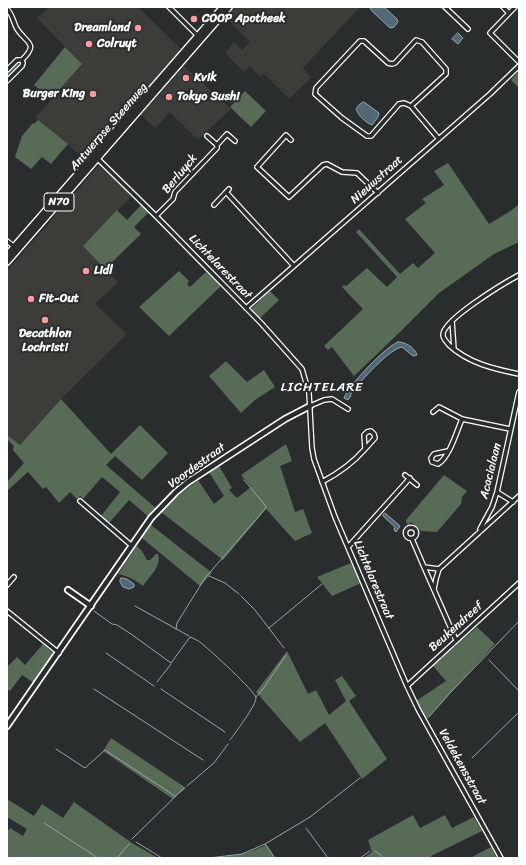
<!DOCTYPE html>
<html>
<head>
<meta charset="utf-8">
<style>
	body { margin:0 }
	#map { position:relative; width:526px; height:865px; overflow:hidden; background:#2a2d2e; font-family:Sriracha,sans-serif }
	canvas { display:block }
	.frame { position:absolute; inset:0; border:8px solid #fff; pointer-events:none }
</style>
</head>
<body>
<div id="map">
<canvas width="526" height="865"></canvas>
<div class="frame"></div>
</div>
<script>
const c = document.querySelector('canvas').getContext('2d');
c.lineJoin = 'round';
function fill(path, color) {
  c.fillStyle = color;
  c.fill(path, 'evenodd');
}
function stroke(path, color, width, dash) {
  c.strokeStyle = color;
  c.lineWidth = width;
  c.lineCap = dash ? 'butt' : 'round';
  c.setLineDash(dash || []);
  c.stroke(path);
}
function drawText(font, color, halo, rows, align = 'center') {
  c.font = font + ' Sriracha,sans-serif';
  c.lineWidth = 4;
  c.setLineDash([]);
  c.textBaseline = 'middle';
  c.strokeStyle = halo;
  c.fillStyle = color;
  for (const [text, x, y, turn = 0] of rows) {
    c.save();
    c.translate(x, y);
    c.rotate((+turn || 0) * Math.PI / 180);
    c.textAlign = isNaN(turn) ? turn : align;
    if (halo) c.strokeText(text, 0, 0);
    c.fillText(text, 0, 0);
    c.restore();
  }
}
fill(new Path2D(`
	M49 7H138L182 50 85 159 35 118 82 64 37 18Z
	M233 7H360L303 68 311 78 289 99 264 74 260 77 250 66 244 72 225 53 234 42 242 50 250 42 225 16Z
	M184 66 231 109 198 140 170 112 155 128 141 115Z
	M100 164 132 196 83 246 118 282 95 304 127 334 61 399 20 446 7 435V271Z`), '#3c3c38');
fill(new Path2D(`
	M65 47 82 64 51 99 34 85Z
	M16 62H18L19 66 7 78V71Z
	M519 71V88L511 80Z
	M245 91 266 111 251 127 230 107Z
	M38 120 68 144 51 164 42 157 31 169 15 157 22 136 33 123 34 124Z
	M448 163 489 224 512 210 519 204V242L494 254 439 293 398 334 354 376 332 347 328 350 324 346 363 309 342 287 344 285 346 286 367 268 387 287 397 277 356 232 359 229 400 274 413 263 418 268 435 253 405 219 426 203 422 199 444 185 434 171Z
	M141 205 148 213 134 227 141 234 105 269 83 246 117 210 127 220Z
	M179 271 189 281 187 284 190 287 206 272 221 286 169 336 139 307Z
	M270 291 279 300 259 319 252 311V308Z
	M226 361 247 382 264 370 275 387 255 400 241 413 209 376Z
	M61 399 111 454 140 425 168 453 142 480 115 456 106 465 157 509 150 518 129 500 109 523 101 516 120 492 102 477 83 499 80 496 77 499 70 492 59 503 46 487 43 489 28 472 7 491V482L24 463 13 450 14 446 7 439V435L20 445Z
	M286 444 292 461 280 466 295 512 303 509 312 533 295 541 266 509 223 560 161 512 175 498 198 480 214 504 224 496 209 472 219 466 232 488 229 490 237 498 251 487 241 475Z
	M444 475 467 491 462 497 461 504 437 532 421 531 411 522 408 525 406 522V520Z
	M151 525 212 573 200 586 142 538Z
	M137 546 142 551 147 560H150L156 554H158C162 566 149 577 143 586 135 580 128 576 118 574Z
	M351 563 361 583 332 596 317 577Z
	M477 627 495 644 426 720 416 701 446 681 433 666Z
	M43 644 54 654 53 656 34 683 22 675 10 691 7 689V667L17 657 25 665Z
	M287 651 308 694 316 690 329 715 346 701 335 680 342 676 356 696 349 701 387 759 362 779 325 723 300 742 256 692Z
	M111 738 186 788 173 799 103 751Z
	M7 799 34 816 42 804 63 818 74 802 132 843 158 858H7V832L10 828 23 836 27 829 7 817Z
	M413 815 420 828 445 815 452 828 474 817 482 831 431 856V858H363L372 852 368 840Z
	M267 845 275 858H217L246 853Z
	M491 847 497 858H470Z`), '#576b56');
const water = new Path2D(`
	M370 7H384L397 19 398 22 394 27 390 28 372 11Z
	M458 33 463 38 458 44 452 39Z
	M364 102 379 113 378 117 372 125C366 123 358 115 356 109L360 104Z
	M398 342C406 342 415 348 417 355L413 356 402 347C388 350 362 380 352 392 350 395 351 397 348 400L344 398C348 386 386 346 398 342Z
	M385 513 400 526 396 532 394 530 395 527 383 516Z
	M121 578 127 579 134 584V587L129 589 123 587 120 582Z`);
fill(water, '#506975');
stroke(water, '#96a5ac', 1);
stroke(new Path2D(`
	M209 576 225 583 239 594
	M241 596 255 610 284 648
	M135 606 189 636
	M94 611 112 624 117 625 131 634 171 663 190 637C194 639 198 640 201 643 209 649 256 692 256 698 256 705 236 732 230 740
	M269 628 322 584
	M176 629 177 623 205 578 266 508 265 505 244 480
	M106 653 154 686
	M489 660 519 691
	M157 682 171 664
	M94 689 203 760
	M161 689 225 732
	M256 697 263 689 286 655
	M429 717 449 694 519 621
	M56 749 85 768 105 750 175 796
	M472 758 519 712
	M187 786 214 763 228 744
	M44 823 98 858
	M306 828 328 858
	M132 839 184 788
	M136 842 162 858
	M265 844 310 817 360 778
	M375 851 381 855 382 858
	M117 858 129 844
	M209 858 242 854 265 844 275 858
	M360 858 370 851`), '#96a5ac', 1);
const street = new Path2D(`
	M169 7 199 37
	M445 7 468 29
	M503 7 509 13
	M515 7 490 33 519 62
	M7 9C13 15 13 22 17 29 27 44 39 43 22 60H17L7 70
	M7 81 22 66 23 63 22 60
	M411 106 446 74V69L422 42 416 40 395 63 392 64 388 63 364 41H360L316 88 315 94 342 118 367 136H371L399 104 404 103 411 106 439 139
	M207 136 217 145
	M291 140 286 135 257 167 289 197 323 165 327 164 342 172 357 173 378 193
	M96 157 156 216 261 323 302 369 309 393 312 448 314 459 335 517 407 686 418 709 501 858
	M226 192 294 266
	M214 205 229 189
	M156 216 173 199 175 192 217 148V145L227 134 235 141
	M7 241 16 248
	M519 275C506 282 442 320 443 335 443 339 447 342 449 345 468 363 494 369 519 374
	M246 308 490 94 519 66
	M452 321 454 349
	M310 406 324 400 332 399 348 409
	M433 412 439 407 462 419 510 429
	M448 451 434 454 431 458 432 462 438 464C449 458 457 431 462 419
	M405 475 417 485
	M322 482C339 473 352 464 365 449L364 435 367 432 371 431 374 434 375 438 365 449
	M497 492 513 502
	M80 501 132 546
	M405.5 533a5.5 5.5 0 1 1 11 0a5.5 5.5 0 1 1-11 0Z
	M480 529 492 507 497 492 519 392
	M412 539 424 567 439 569 519 496
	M348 547 410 478
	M424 567 456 640
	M7 585 14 577
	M434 589 436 579 439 569
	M7 611 59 653
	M407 686 519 583`);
const secondary = new Path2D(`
	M68 590 91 606
	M7 726 151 518 176 492 188 482 285 419 310 406`);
const primary = new Path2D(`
	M7 255 223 7
	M7 262 229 7`);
stroke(street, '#fff', 6);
stroke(secondary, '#fff', 8);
stroke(primary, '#fff', 8);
stroke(street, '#2a2d2e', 3.5);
stroke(secondary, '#2a2d2e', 4.5);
stroke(primary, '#2a2d2e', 5.5);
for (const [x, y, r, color] of [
	[194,19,4,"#ff9aa2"],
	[138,28,4,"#ff9aa2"],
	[89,44,4,"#ff9aa2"],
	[186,78,4,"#ff9aa2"],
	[93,94,4,"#ff9aa2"],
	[169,97,4,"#ff9aa2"],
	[86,271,4,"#ff9aa2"],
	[31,299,4,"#ff9aa2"],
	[45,320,4,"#ff9aa2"]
]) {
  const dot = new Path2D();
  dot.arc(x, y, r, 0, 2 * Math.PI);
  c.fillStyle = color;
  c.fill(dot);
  stroke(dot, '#2a2d2e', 1.5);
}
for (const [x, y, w] of [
	[59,202,30]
]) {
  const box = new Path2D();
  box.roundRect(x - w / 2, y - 9, w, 18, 3);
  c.fillStyle = '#2a2d2e';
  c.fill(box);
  stroke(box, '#fff', 1);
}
drawText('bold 11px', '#fff', null, [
	["N70",59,202]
]);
drawText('bold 12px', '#fff', '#2a2d2e', [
	["COOP Apotheek",202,19],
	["Dreamland",130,28,"right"],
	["Colruyt",97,44],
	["Kvik",194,78],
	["Burger King",85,94,"right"],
	["Tokyo Sushi",177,97],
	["Lidl",94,271],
	["Fit-Out",39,299],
	["Decathlon",45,334,"center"],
	["Lochristi",45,348,"center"]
], 'left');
drawText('12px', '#fff', '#2a2d2e', [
	["Antwerpse Steenweg",109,127,-49],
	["Berluyck",180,174,-50],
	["Nieuwstraat",377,180,-42],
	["Lichtelarestraat",220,267,46],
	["Voordestraat",197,466,-36],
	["Acacialaan",491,471,-76],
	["Lichtelarestraat",373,580,67],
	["Beukendreef",456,627,-42],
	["Veldekensstraat",462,767,61]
]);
c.letterSpacing = '1px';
drawText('13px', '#fff', '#2a2d2e', [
	["LICHTELARE",322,388]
]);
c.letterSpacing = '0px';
</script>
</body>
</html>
